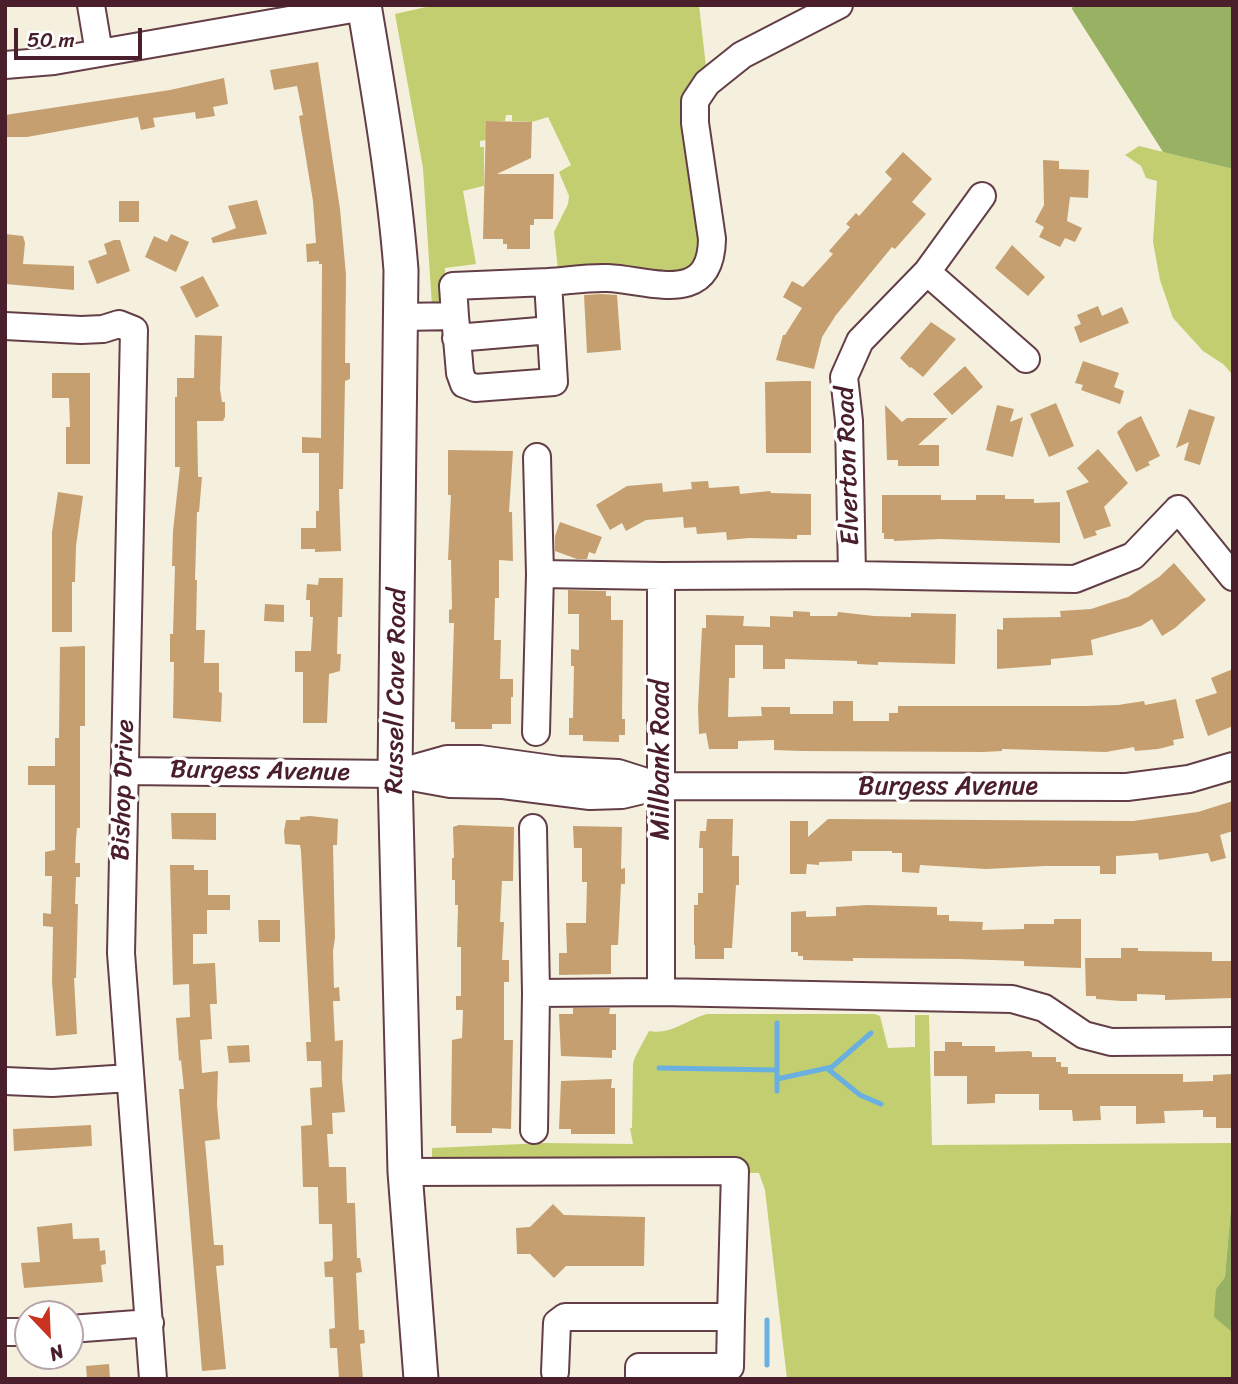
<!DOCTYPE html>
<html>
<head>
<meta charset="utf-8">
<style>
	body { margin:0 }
	#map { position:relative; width:1238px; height:1384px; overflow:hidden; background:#f4f0dd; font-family:Sriracha,sans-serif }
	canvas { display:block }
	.frame { position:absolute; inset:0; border:7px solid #4a1f2b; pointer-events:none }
	.north { position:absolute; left:14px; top:1300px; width:70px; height:70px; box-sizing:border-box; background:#fff; border:2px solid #b7a5aa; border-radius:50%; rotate:157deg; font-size:19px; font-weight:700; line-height:28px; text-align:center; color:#4a1f2b }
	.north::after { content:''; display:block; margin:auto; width:24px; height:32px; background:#c8321e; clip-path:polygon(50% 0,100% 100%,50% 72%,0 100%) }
	.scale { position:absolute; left:14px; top:28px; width:128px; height:32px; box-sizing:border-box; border:4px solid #4a1f2b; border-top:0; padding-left:9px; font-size:21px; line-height:24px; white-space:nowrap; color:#4a1f2b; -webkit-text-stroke:5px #fff; paint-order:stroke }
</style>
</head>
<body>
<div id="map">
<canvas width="1238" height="1384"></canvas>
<div class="frame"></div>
<div class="north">N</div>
<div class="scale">50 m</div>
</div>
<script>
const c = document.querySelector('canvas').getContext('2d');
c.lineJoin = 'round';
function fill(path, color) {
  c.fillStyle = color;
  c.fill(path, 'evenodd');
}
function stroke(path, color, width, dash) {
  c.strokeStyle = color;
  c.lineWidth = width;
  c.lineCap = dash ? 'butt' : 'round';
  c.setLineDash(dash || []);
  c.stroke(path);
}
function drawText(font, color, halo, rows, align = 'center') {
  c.font = font + ' Sriracha,sans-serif';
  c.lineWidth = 7;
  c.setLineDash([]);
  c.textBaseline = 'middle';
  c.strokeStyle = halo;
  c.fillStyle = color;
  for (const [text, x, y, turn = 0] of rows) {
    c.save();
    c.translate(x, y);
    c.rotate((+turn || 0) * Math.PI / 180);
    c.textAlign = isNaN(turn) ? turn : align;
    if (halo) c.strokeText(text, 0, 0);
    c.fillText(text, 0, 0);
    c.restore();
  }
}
fill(new Path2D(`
	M435 5H699L707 76 692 78 709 254 692 277 558 270 554 232 568 204 569 196 559 172 571 165 548 117 532 122 512 121V115H506L505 121H486V140L480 141V147H484V185H487L463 191 476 264 445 268 446 298 432 306 423 168 395 14Z
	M1139 146 1233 169V375L1223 364 1203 351 1173 318 1160 280 1153 242 1157 181 1146 178 1141 166 1125 155Z
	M707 1014H874L880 1016 888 1048 915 1047V1015H929L932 1145 1233 1143V1184L1225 1277 1216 1289 1231 1331V1379H787L765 1190 759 1173H749L742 1163H432V1148L545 1143 633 1144 630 1128H632L633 1064 635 1057 649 1031C671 1035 686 1020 707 1014Z`), '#c2ce6f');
fill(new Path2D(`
	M1073 5H1233V169L1163 152 1072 9Z
	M1233 1184V1379H1231V1331L1214 1317 1216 1289 1225 1277Z`), '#99b162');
stroke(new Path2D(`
	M777 1023V1070
	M659 1068 777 1070V1091
	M828 1069 860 1095 881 1104
	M777 1079 832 1067 871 1033
	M767 1320V1365`), '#69b0e0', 5);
fill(new Path2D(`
	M318 62 340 209 346 275 345 363H350V379L345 381 343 489H339L341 551 315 552V549H301V528H316V511H319V453H302V437L321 438 322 264H319V261L307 262 306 244 316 243 313 201 299 116 303 115 297 86 274 90 270 70Z
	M224 78 228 104 213 107 215 116 196 119 195 112 153 118 155 127 141 130 138 117 27 137H5V115L170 90Z
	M486 121 532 122 531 158 497 174H554L553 219H534V225H530V249H507V244H503V239H483Z
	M903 152 932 179 912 202 926 214 895 249 892 247 836 315 822 337 814 369 776 360 783 335H785L802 308 783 297 792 281 803 287 833 254 829 251 850 227 846 224 856 213 859 216 892 179 885 172Z
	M1043 160 1059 161V169L1089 170 1088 198 1070 197 1067 221 1082 228 1075 242 1065 238 1060 247 1039 237 1044 227 1035 222 1044 205Z
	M257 200 267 234 213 243 211 238 236 228 228 206Z
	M119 201H139V222H119Z
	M5 234 23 236 25 243 23 264 74 266V290L5 284Z
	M171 234 189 242 176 272 145 257 154 236 167 242Z
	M114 240H120L130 271 97 284 88 261 107 254 104 244Z
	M1012 245 1045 277 1028 296 995 268Z
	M203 276 219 306 196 318 180 287Z
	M601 294 617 295 621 350 587 353 584 295Z
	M1098 306 1102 316 1122 307 1129 323 1080 343 1074 327 1081 324 1077 315Z
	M931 322 956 339 923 377 911 367 910 368 900 358Z
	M195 335 222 336 220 389 222 402H225V417L223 421H197L198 477H202L199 512H197L195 580H197L196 630H205L204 663H219V692L222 693 221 722 173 718 174 662H170V634H173L175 566H172L173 531 180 467H175V397H177V378H194Z
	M1083 361 1119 373 1114 387 1124 391 1120 404 1081 390 1083 385 1075 383Z
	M965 366 983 387 952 415 933 394Z
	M52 373H90V464H66V427H70L69 398H52Z
	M802 381H811V453H766L765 382Z
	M1056 403 1074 446 1049 457 1030 414Z
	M885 405 902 422 907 418H948L918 445H939V466H898V460H887Z
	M997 405 1014 409 1010 422 1023 417 1013 457 986 450Z
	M1189 409 1215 417 1200 465 1184 460 1189 442 1176 448Z
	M1141 416 1160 456 1148 462 1150 465 1136 472 1117 432 1127 423Z
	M1098 449 1128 483 1104 507 1111 526 1095 531 1097 535 1084 539 1066 491 1089 482 1077 468Z
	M448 450 513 451 509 512H512L513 561 499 560V598H495L494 640H501L500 679H513V697H511V724H492V729H455V722H451L454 623H449V610L452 609 451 560H448L451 495H448Z
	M708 481 709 488 739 486 740 494 770 491 771 493 811 494V535H797V539L749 538 727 540 726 532 697 534 696 527 684 528 683 517 646 520 626 531 622 523 610 530 596 505 627 486 662 483 663 492 692 489 691 482Z
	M58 492 83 496 76 546 75 582H72V632H52V532Z
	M882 495H941V500H976V495H1005V499H1034V503L1060 502V543L940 539 894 541V539H884V533H882Z
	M560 522 602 537 595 554 589 552 587 559H577L555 551V536Z
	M1174 563 1206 600 1175 628 1162 636 1152 619 1141 626 1091 640 1093 655 1051 659V665L997 669V629L1003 630V618L1061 617 1060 611 1091 609 1128 597 1159 577Z
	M319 578H343L342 617H338L337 654H341L340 671 329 674 327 723H303V672H295V651H311L313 617H310V600H306L307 584 318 585Z
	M568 590 606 591V596H611V620H623L622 719H625V735H619V742L583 741V735H569V718H573L574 666H571V649L579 650V614H568Z
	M265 604 284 605V622L264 621Z
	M793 611 810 612V616H837L838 612 874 616 911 617V613L956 614 955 664 878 662V665L857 664V661L785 659V669H763V645H735V678H729L728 717 762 716 761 707H790V714H833V701H853V721H889V713H898V706H1086L1118 705 1144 701 1145 705 1176 699 1184 738 1173 740 1174 745 1158 749 1135 751 1134 747 1106 752 1002 749V751L983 752 801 751 774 750V740L738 741V749H709L706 733 699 734 698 708 702 628H706V615L744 616 743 626 770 627V616L793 617Z
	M85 646V726H80V828H77L76 839 75 863H80V877H76L75 904H78L76 978H74L77 1034 56 1036 52 981 53 927 43 926V913L51 914 52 876H45V852L55 850V785H28V766H55V738H59L60 647Z
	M1233 669V726L1208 736 1195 700 1217 693 1211 678Z
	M1233 801V831L1220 835 1226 858 1211 862 1208 853 1159 860 1158 853 1116 856V874H1100V866H1045L986 869 920 865 919 873 902 872V853H892V851H852V861L819 862V865L807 864 806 874H790V821H808V837L828 819 1133 821 1198 812Z
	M171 813H216V840L172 839Z
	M310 816 338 819 337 845H333L335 938 333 951 334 988 339 987 340 1001H333L335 1041 343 1040 342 1079 345 1112 332 1113 333 1134H327L329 1167H346L347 1203H355L357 1258H360L362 1272 356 1273 359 1330H364L365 1343 360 1344 363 1379H339L337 1348H330L329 1329 335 1328 333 1277H325L324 1262 332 1261 333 1257 332 1224H319L318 1187H303L301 1126 312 1125 310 1088 322 1087 321 1061H307L306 1042H311L301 851 300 845 285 844 284 831 286 820H300V817Z
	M707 819H733L732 856H739V885H736L732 948H724V959H695V945H694V905H698V893H703V848H699L700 831H706Z
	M459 825 514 827 513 881H502L500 922H504L502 960H509V982H504V1040H513L511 1129 492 1128V1133H456V1126H451L452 1040 462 1038 463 1010H456V996H461V947H457L458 905H455V880H452V858H454L453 827Z
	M573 826 622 827 621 869 625 868V884H621L618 945H611V974L559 975V953H567L566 923H586L587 882H582V848H574Z
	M170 865H194V870H208V895H230V910H207V934H193V964L215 963 217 1004H210L212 1039 200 1040 202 1073 218 1071 217 1105 220 1139 205 1141 214 1245H223L224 1265 216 1266 226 1369 202 1371 179 1089H184L181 1060 179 1061 176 1018 190 1017 189 984 173 985Z
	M867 905 937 907V915H949V921L983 922 982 930 1024 929V924H1054V919H1081V968L1024 966V961L959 959 853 958V961L803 960V956H798V952H791V912L806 911V917L836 916V907Z
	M258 920H280V942H259Z
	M1121 948H1138V951L1212 952V961H1233V998L1165 1000V995L1137 994V1001H1121L1096 999V996H1086L1085 958H1121Z
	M573 1008H610L609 1014H616V1050H612V1058L561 1056 559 1014H573Z
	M945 1042H962V1046H995V1052L1029 1051 1032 1052V1057H1056V1062H1061V1067H1068V1074H1183V1082L1213 1081V1075L1232 1074 1233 1128H1216V1117H1203V1110L1164 1111 1165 1123 1136 1124V1106H1100L1101 1120 1073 1121 1072 1110H1039V1094H995V1103L967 1104V1076H934V1051H945Z
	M249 1045 250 1062 229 1063 227 1046Z
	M612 1079 611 1088H615V1134H571V1129H559L561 1081Z
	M91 1125 92 1146 14 1151 13 1129Z
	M553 1204 564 1215 645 1217 644 1266H566L554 1278 530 1254H517L516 1228 530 1227Z
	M72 1223 73 1239 99 1238 100 1251 105 1250 106 1264 101 1265 103 1282 24 1288 21 1263 40 1262 37 1227Z
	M109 1364 110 1379H87L86 1366Z`), '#c59f6f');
const minor = new Path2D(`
	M91 5 99 53
	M5 65 54 61 364 7
	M927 272 1026 359
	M548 282C567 281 588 277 608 278 650 280 711 307 712 239L695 123V101L707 83 742 55 839 5
	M402 317 455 316 453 286 548 282 554 382 475 388 464 384 460 373 455 316
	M5 326 81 330 103 329 119 324 134 330 121 953 153 1379
	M456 338 551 330
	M537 457 540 574 661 576
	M852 575 849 421 844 377 860 341 927 272 982 196
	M1233 577 1178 509 1133 556 1075 579 852 575 661 576V992L1012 999 1044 1008 1084 1035 1111 1042 1233 1041
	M536 732 540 574
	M126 771 395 774 450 784 503 785 590 796 622 795 660 786 1127 787 1189 779 1233 766
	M401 772 447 759H480L559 770 618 773 659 786
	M533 828 536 993
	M5 1081 52 1083 130 1078
	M534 1130 536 993 661 992
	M405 1172 735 1171 731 1317H565L557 1323 555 1372
	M70 1329 150 1323
	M5 1332H28
	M639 1379V1367H730L731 1317`);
const major = new Path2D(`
	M364 5C379 93 394 181 401 270L395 774 405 1172 421 1379`);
stroke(minor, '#643e46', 30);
stroke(major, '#643e46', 37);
stroke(minor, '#fff', 26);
stroke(major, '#fff', 33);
drawText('26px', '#4a1f2b', '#fff', [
	["Elverton Road",849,466,-92],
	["Russell Cave Road",397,691,-89],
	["Millbank Road",661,760,-90],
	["Burgess Avenue",260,772,1],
	["Burgess Avenue",948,787],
	["Bishop Drive",124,790,-88]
]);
</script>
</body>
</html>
